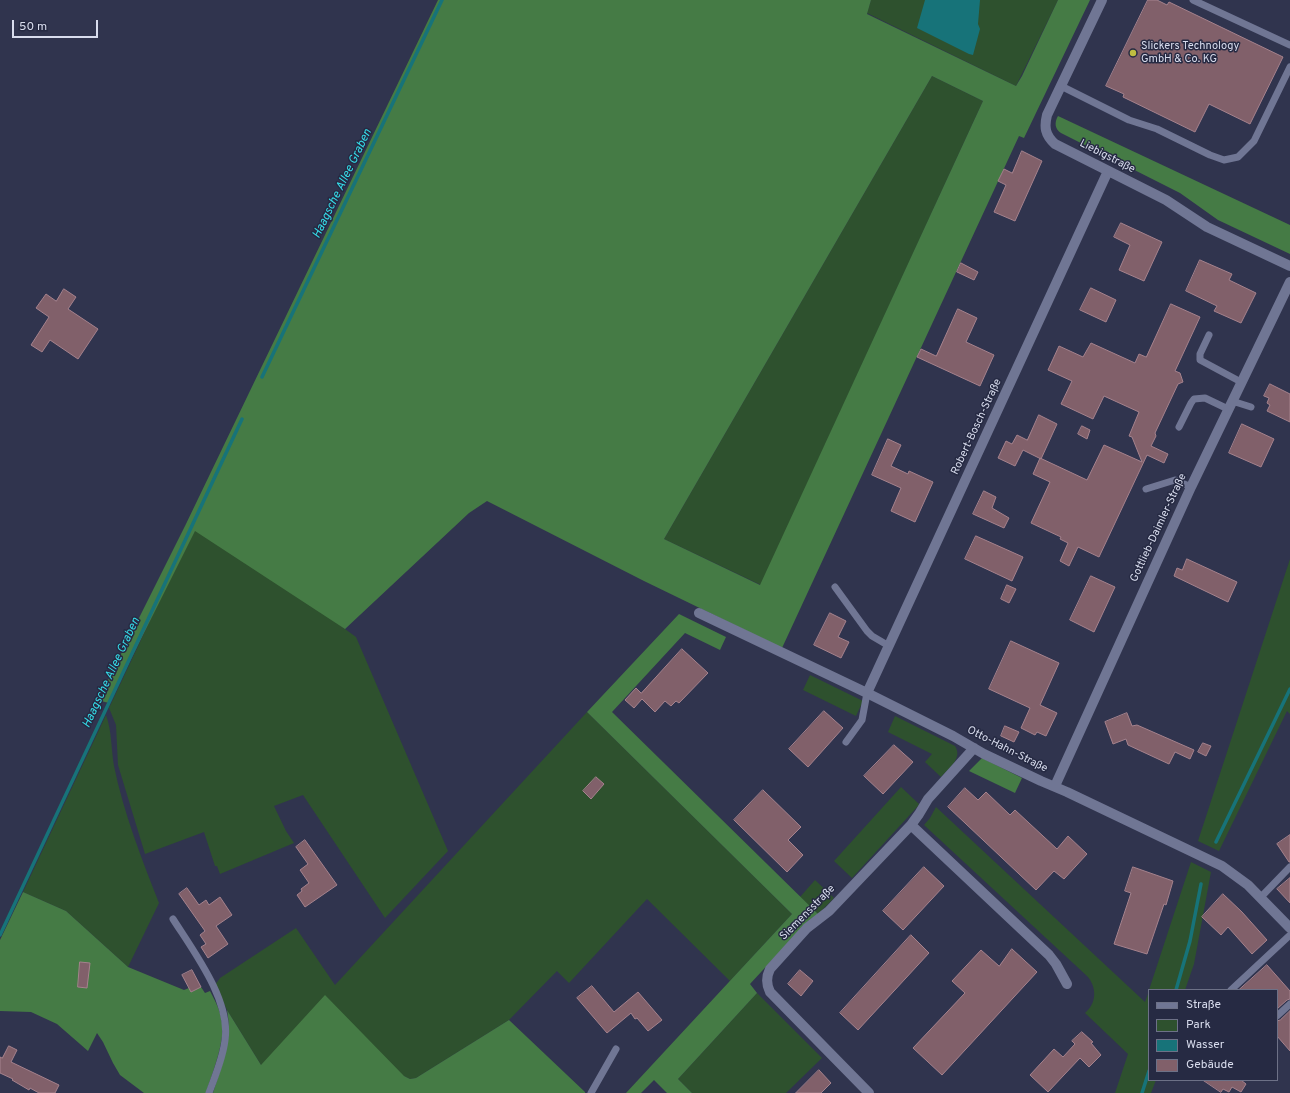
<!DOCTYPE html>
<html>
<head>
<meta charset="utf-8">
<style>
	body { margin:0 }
	#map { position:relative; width:1290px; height:1093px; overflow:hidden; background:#30344e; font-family:Overpass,sans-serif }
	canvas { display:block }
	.legend { position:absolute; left:1148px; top:989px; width:130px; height:92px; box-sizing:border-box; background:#262a43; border:1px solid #6d7187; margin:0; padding:5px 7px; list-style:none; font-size:12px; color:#d8dced }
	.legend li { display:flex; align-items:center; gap:8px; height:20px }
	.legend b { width:20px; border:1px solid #6d7187 }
	.scale { position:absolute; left:12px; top:20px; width:86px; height:18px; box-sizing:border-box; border:2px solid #d8dced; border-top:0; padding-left:5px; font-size:12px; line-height:14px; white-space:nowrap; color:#d8dced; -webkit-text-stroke:3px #262a43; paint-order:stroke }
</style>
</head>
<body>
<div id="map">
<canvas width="1290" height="1093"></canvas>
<ul class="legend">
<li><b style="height:5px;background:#707694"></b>Straße</li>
<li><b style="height:11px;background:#2e512e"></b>Park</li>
<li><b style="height:11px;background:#177379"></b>Wasser</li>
<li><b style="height:11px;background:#81606a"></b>Gebäude</li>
</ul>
<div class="scale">50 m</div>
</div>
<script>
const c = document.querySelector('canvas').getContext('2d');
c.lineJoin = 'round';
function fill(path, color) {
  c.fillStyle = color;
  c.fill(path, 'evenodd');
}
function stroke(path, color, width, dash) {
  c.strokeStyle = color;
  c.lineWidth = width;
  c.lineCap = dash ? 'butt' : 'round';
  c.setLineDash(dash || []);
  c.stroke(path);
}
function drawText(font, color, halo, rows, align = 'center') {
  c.font = font + ' Overpass,sans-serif';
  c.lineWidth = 3;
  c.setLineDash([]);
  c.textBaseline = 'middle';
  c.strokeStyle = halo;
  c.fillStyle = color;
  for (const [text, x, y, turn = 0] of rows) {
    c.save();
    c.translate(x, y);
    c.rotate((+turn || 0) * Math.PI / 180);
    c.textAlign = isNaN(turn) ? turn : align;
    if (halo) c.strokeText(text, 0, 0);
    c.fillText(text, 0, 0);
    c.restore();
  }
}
fill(new Path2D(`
	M871 0H1058L1016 86 867 13Z
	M932 76 983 101 761 585 664 539Z
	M197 521 356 637 448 851 385 918 303 795 274 806 286 831 294 843 220 874 217 866H215L204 832 145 854 118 765 116 725 109 708Z
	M1290 559V714L1287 711 1219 851 1198 841Z
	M810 675 863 701 856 716 803 690Z
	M587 712 792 914 730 981 647 899 569 983 557 971 509 1020 416 1078 410 1079 404 1076 261 1065 227 1010 215 985 220 978 296 928 335 985Z
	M106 715C112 732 111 748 114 766 123 811 142 860 159 903L128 967 66 911 23 892Z
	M895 716 955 746C963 758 949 768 941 777L925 762 932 754 888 732Z
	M901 787 919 804 918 806 852 878 834 861Z
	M936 807 1145 1002 1149 991V1080H1156L1151 1093H1115L1128 1054 1085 1013C1097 1003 1097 987 1087 976L924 825 930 818Z
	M1191 862 1211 872 1194 964 1185 990H1149Z
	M815 880 834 898 818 914 800 897Z
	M757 993 822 1058 786 1093H692L678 1079Z`), '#2e512e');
fill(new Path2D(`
	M438 0H871L867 14 1016 86 1022 76 1058 0H1090L1024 138 1019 136 782 648 644 581 487 501 469 513 345 629 195 531 109 703 101 701V694L185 526ZM932 76 983 101 760 585 664 539Z
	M1058 116 1290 225V254L1218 220 1180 193 1061 133C1055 129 1054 123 1058 116Z
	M679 614 726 637 720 650 685 633 612 712 818 914 808 921 750 984 757 993 678 1079 692 1093H667L654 1080 641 1093H626L792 914 587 712Z
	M982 758 1022 778 1015 793 969 771Z
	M23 892 66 911 128 967 184 990 189 988 191 992 201 987 205 993 210 991C215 1001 221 1011 222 1023 225 1042 212 1074 206 1093H144L120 1075 113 1063 103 1042 97 1033 88 1051 57 1024 31 1012 0 1011V940Z
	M325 995 404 1076 410 1079 416 1078 509 1020 585 1092V1093H213C222 1064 233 1041 227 1010L261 1065Z`), '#457b45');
fill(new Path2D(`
	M925 0H980L978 24 980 29 973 55 969 54 917 28Z`), '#177379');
stroke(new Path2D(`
	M262 377 442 0
	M1216 842 1290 689
	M0 935 242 419
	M1176 990 1190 941 1201 884
	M1142 1093 1149 1071`), '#177379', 3.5);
const building = new Path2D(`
	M1148 0H1157L1167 5 1169 2 1283 57 1250 124 1209 104 1195 132 1123 97 1124 94 1106 86Z
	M1022 151 1042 161 1015 221 994 212 1006 185 998 181 1004 169 1012 173Z
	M1121 223 1162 242 1144 281 1119 270 1130 245 1114 237Z
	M1200 260 1232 274 1229 280 1256 293 1241 323 1214 311 1217 306 1186 291Z
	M961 263 978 272 974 280 957 272Z
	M1091 288 1116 300 1106 322 1080 310Z
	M64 289 76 297 68 309 98 329 78 359 50 340 42 352 31 345 49 317 36 308 46 294 56 301Z
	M1171 304 1200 317 1175 371 1180 373 1183 382 1178 384 1155 433 1156 436 1151 446 1168 454 1164 463 1147 455 1099 557 1078 547 1069 566 1060 561 1068 543 1060 539 1061 537 1031 523 1050 482 1033 474 1040 458 1087 480 1104 445 1142 462 1132 437 1129 436 1139 412 1104 396 1093 419 1061 404 1072 381 1048 370 1059 346 1083 357 1091 343 1135 363 1139 354 1146 357Z
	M958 309 977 318 966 342 994 355 980 386 917 357 921 349 936 356Z
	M1270 384 1290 394V422L1267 411 1270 405 1267 403 1269 398 1264 396Z
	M1039 415 1057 424 1041 459 1023 450 1015 466 998 458 1006 441 1012 444 1017 435 1027 440Z
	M1242 424 1274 439 1261 467 1229 453Z
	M1082 426 1090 430 1087 439 1078 434Z
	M888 439 901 445 891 466 908 474 909 471 933 482 915 522 891 511 901 488 872 475Z
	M984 491 996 497 992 508 1009 518 1004 528 973 514Z
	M976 536 1023 557 1012 581 965 559Z
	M1187 559 1237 582 1228 602 1174 576 1177 568 1182 570Z
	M1091 576 1115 587 1094 632 1070 620Z
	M1007 585 1016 589 1009 603 1001 599Z
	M830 613 846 621 838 637 849 642 841 658 814 645Z
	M1011 641 1059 663 1040 705 1057 713 1046 736 1037 732 1035 735 1021 728 1030 708 989 689Z
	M682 649 708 673 679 703 676 701 671 706 665 701 655 712 642 699 634 708 625 700 636 688 641 693Z
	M824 711 843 728 808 767 789 749Z
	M1127 713 1132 726 1137 725 1194 750 1190 759 1175 752 1169 764 1128 745 1126 739 1113 744 1105 722Z
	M1005 726 1019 732 1014 742 1001 736Z
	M1203 743 1211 746 1206 756 1198 752Z
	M894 745 913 762 883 794 864 776Z
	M596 777 604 784 591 799 583 791Z
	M965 788 978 800 986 792 1010 815 1015 810 1057 849 1068 836 1087 854 1064 879 1054 871 1036 890 948 807Z
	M763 790 801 827 788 840 803 855 787 872 734 820Z
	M1290 835V862H1289L1277 844Z
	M305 840 337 885 305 907 297 895 302 891 301 889 309 883 300 870 308 864 296 847Z
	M924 867 944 886 903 930 883 911Z
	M1133 867 1173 881 1166 905 1164 904 1147 954 1114 944 1131 893 1125 891Z
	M1290 878V903L1277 889Z
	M187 888 199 905 206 900 209 905 220 897 232 915 216 926 228 944 208 958 201 947 206 944 200 935 205 931 179 894Z
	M1223 894 1242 912 1267 940 1252 954 1228 927 1221 935 1202 917Z
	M911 935 929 953 858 1030 840 1013Z
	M1012 949 1037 972 942 1075 913 1048 965 993 952 981 981 950 999 966Z
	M80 962 90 963 87 988 78 987Z
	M1267 965 1290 991V999L1287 1000 1277 1009V990H1239Z
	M192 970 201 987 191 992 182 975Z
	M800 970 813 981 801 996 788 984Z
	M592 986 614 1012 638 992 662 1020 648 1031 637 1018 635 1019 631 1013 607 1033 577 998Z
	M1290 1011V1051L1277 1036V1021L1280 1020Z
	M1082 1032 1093 1042 1091 1043 1101 1055 1089 1067 1080 1058 1048 1092 1030 1075 1054 1049 1063 1057 1075 1044 1072 1041Z
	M9 1046 17 1050 11 1062 59 1085 55 1093H39L30 1088 29 1090 12 1080 13 1079 0 1073V1057L2 1058Z
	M819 1070 831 1083 821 1093H796Z
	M1203 1080H1241L1246 1084 1241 1092 1232 1087 1229 1092 1223 1089 1221 1092Z`);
fill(building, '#81606a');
stroke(building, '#a5828d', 1);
stroke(new Path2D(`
	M1193 0 1290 45
	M1061 86 1129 120 1157 129 1210 155 1224 160 1238 157 1254 141 1290 67
	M1209 335 1200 354V360L1241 382
	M1232 401 1251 407
	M1179 427 1191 403 1194 399 1205 398 1228 409
	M1146 489 1175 480 1191 487
	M835 587 867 631 872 636 889 646
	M846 742 862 720 867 693
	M1261 897 1290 867
	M173 919C194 952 231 1001 225 1040 223 1058 215 1076 209 1093
	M1231 990 1290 935
	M1277 1016 1290 1004
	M591 1093 616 1049`), '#707694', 7);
stroke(new Path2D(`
	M1102 0 1047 115C1044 127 1045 135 1055 144L1166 200 1207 227 1290 266
	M699 613 867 693 953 736 984 754 1041 781 1067 792 1222 866 1248 885 1290 928
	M867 693 1108 171
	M1055 786 1191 487 1290 282
	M911 825 1049 955 1056 964 1067 984
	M869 1093 770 992C766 984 766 977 770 969L807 928 829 911 911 825 919 814 928 799 974 748`), '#707694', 10);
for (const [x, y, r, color] of [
	[1133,53,4,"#bfbe41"]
]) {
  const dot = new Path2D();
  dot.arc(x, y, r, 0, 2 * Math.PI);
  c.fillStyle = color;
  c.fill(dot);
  stroke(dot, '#262a43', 1.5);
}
drawText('11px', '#d8dced', '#262a43', [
	["Slickers Technology",1141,47],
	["GmbH & Co. KG",1141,60]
], 'left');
drawText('11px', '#d8dced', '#262a43', [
	["Liebigstraße",1107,157,27],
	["Robert-Bosch-Straße",977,427,-65],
	["Gottlieb-Daimler-Straße",1159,528,-65],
	["Otto-Hahn-Straße",1007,750,27],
	["Siemensstraße",808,913,-45]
]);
drawText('italic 12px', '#35dde9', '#262a43', [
	["Haagsche Allee Graben",343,184,-64],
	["Haagsche Allee Graben",112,673,-65]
]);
</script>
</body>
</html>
